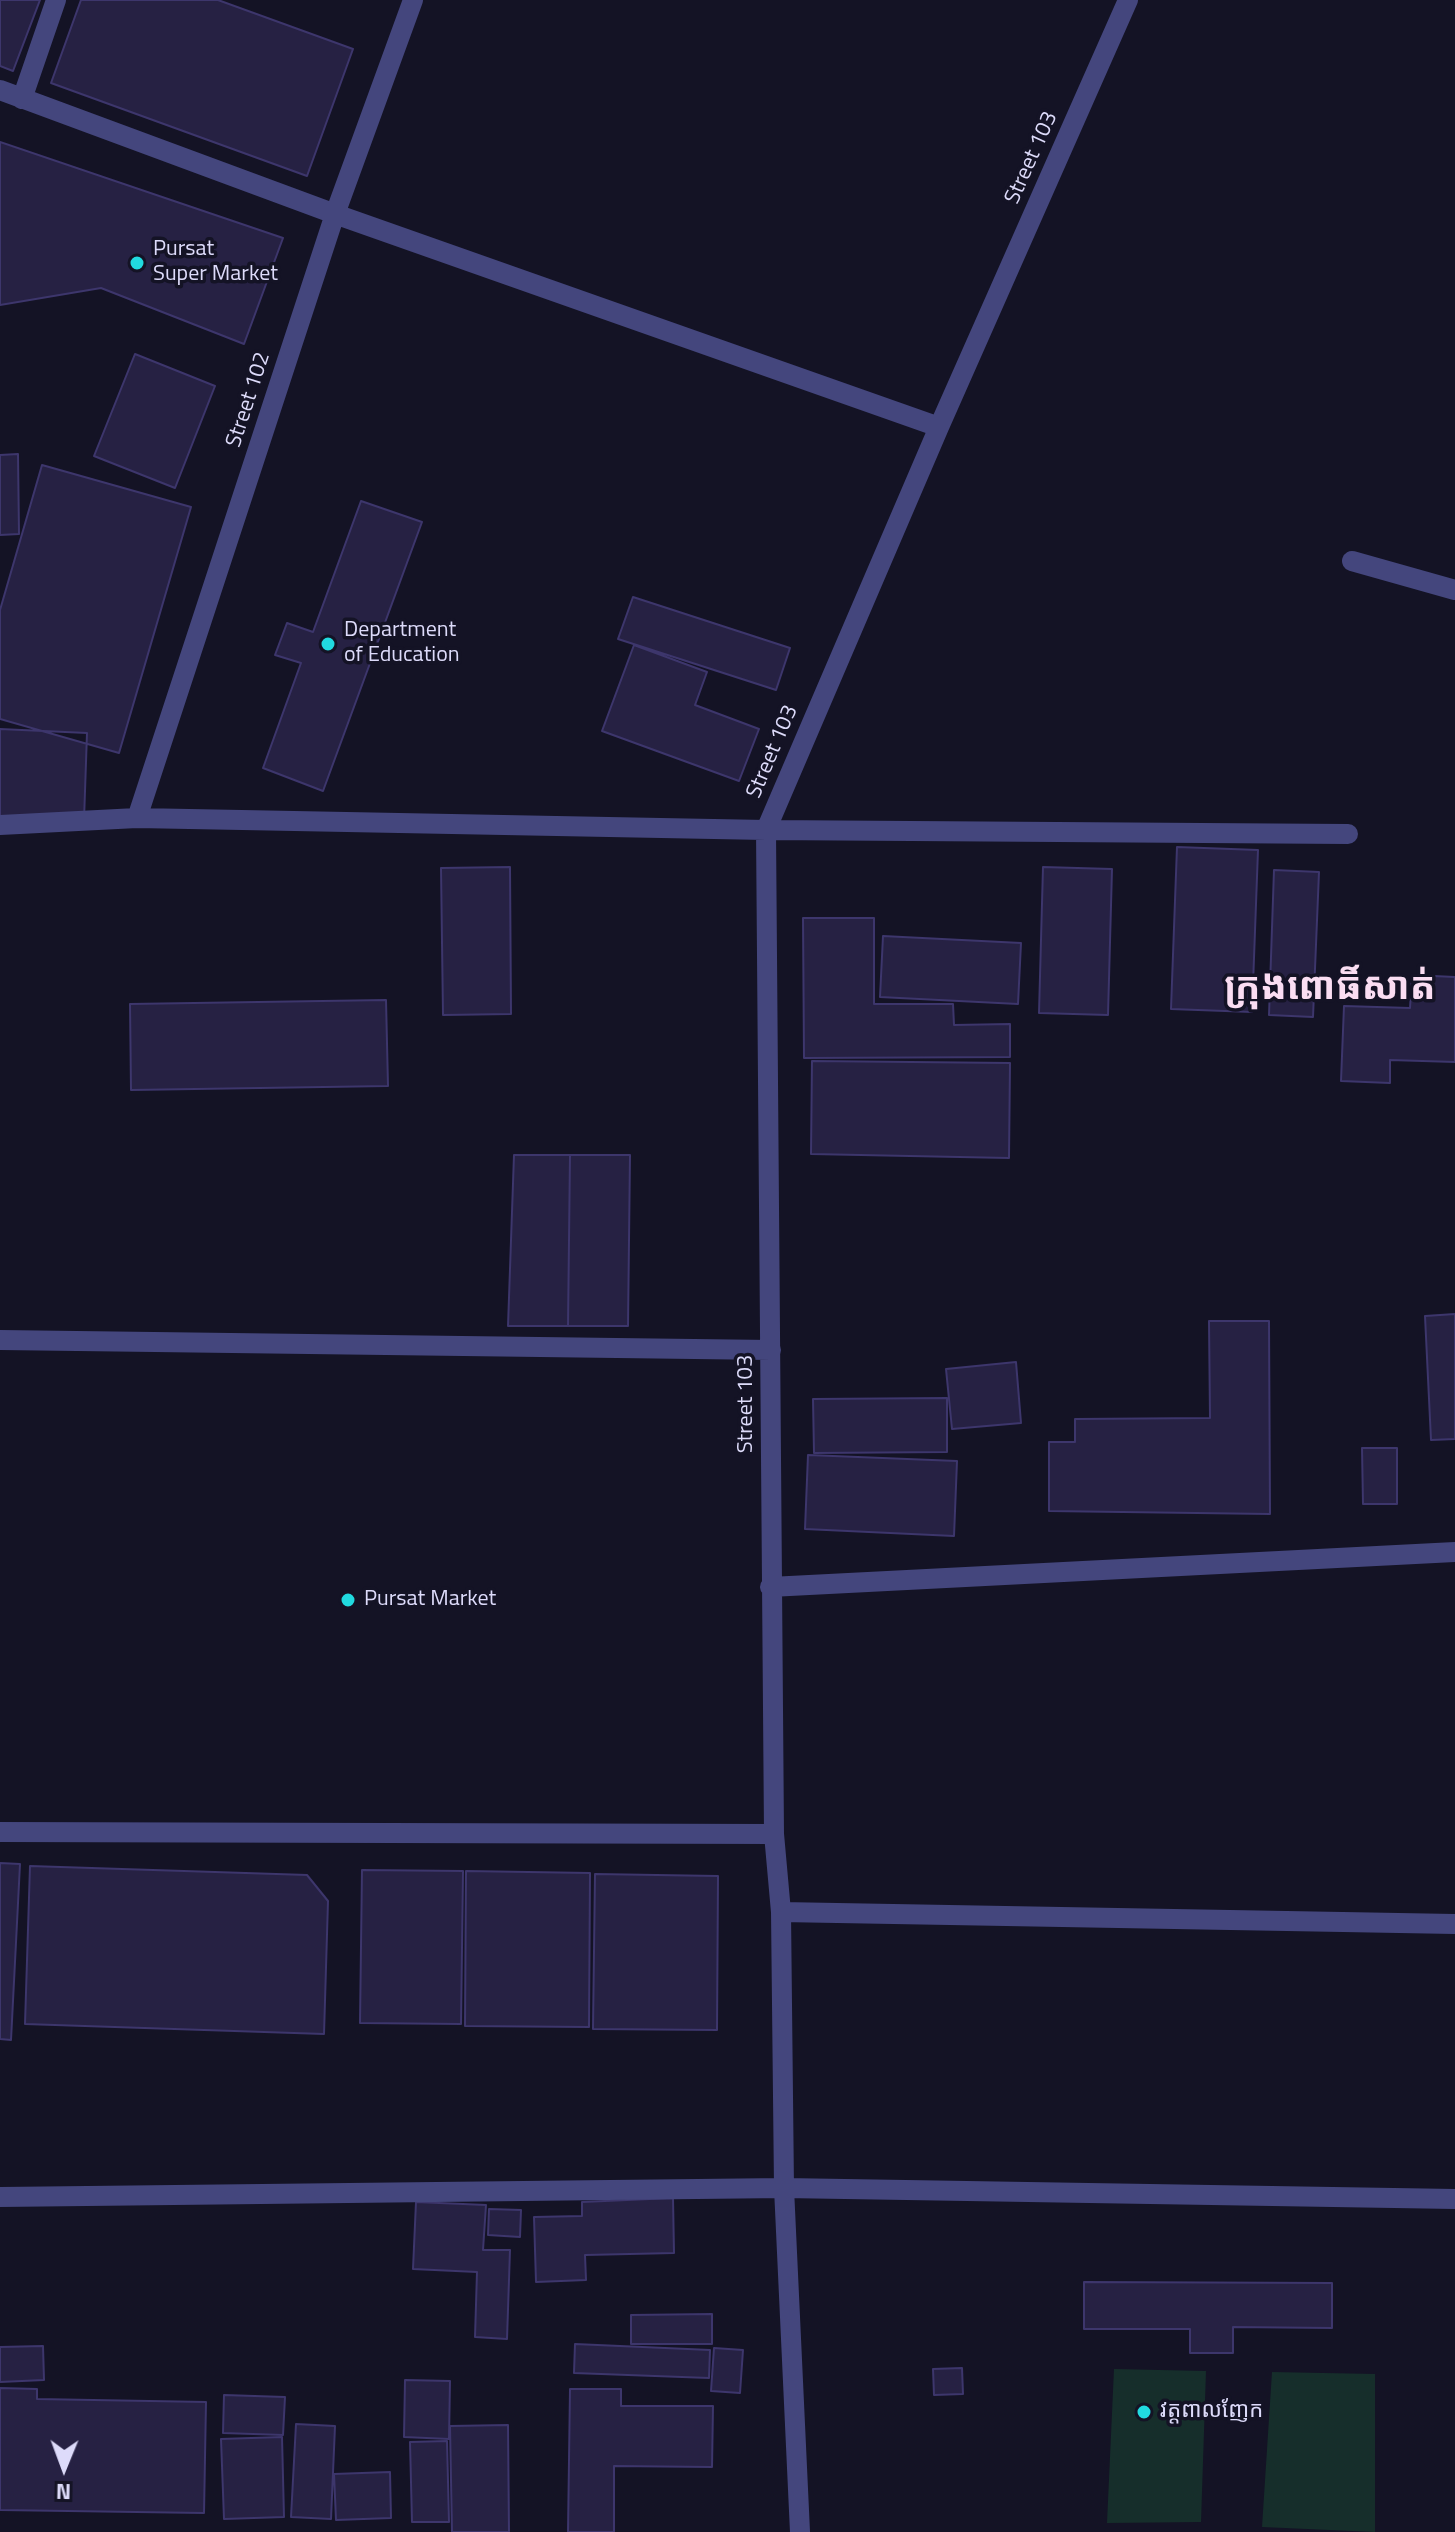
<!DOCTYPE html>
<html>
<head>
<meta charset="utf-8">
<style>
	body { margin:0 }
	#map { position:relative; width:1455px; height:2532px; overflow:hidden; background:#141325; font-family:"Titillium Web",sans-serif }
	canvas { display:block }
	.north { position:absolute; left:24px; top:2428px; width:80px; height:80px; -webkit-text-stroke:6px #141325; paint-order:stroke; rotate:181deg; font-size:22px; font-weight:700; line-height:32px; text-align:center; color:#dddbfa }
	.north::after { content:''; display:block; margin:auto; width:28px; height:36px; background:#dddbfa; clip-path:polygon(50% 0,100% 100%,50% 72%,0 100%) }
</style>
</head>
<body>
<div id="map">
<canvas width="1455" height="2532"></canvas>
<div class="north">N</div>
</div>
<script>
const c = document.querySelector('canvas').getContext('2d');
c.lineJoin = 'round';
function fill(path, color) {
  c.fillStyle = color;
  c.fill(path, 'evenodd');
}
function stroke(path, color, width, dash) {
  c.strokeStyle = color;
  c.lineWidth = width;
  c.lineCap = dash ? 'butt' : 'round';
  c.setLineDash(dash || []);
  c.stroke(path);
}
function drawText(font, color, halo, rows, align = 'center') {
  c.font = font + ' "Titillium Web","Noto Sans Khmer",sans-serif';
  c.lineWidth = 7;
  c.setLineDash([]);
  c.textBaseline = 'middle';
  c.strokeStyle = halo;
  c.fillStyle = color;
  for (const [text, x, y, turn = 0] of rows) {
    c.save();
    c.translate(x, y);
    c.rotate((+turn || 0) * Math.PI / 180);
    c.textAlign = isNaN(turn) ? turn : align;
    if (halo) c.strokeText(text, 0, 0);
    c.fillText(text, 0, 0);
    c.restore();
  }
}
fill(new Path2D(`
	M1114 2369 1206 2371 1201 2522 1107 2523Z
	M1272 2372 1375 2374V2532L1262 2527Z`), '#162e2b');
const building = new Path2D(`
	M0 0H40L13 71 0 66Z
	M81 0H218L353 49 307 176 51 83Z
	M0 142 283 238 244 344 101 288 0 305Z
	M135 354 215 386 175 488 94 456Z
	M18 454 19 534 0 535V455Z
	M42 465 191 507 119 753 0 719V610Z
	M361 501 422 522 323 791 263 768 301 663 275 655 287 623 313 632Z
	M633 597 790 648 776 690 618 639Z
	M634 645 707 672 695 705 759 729 739 781 602 731Z
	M0 729 87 733 84 820 0 817Z
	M1177 847 1258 850 1252 1012 1171 1009Z
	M510 867 511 1014 443 1015 441 868Z
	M1043 867 1112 869 1108 1015 1039 1013Z
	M1274 870 1319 872 1313 1017 1269 1015Z
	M803 918H874V1004H953L954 1025 1010 1024V1057L804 1058Z
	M883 936 1021 943 1018 1004 880 997Z
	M1412 975 1455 977V1062L1390 1060V1083L1341 1081 1344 1006 1410 1008Z
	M386 1000 388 1086 131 1090 130 1004Z
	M812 1061 1010 1063 1009 1158 811 1154Z
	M514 1155H570L568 1326H508Z
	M570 1155H630L628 1326H568Z
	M1455 1314V1439L1431 1440 1425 1316Z
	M1209 1321H1269L1270 1514 1049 1511V1442H1075V1419L1210 1418Z
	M1016 1362 1021 1423 952 1429 946 1369Z
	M947 1398V1452L814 1453 813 1399Z
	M1362 1448H1397V1504H1363Z
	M808 1455 957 1461 954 1536 805 1529Z
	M0 1863 20 1864 11 2040 0 2039Z
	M30 1866 307 1875 328 1901 324 2034 25 2024Z
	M362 1870 463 1871 461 2024 360 2023Z
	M466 1871 590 1873 589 2027 465 2026Z
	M595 1874 718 1876 717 2030 593 2029Z
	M673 2198 674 2253 585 2255 586 2280 536 2282 534 2217 582 2216V2202Z
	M416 2202 486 2205 483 2250H510L507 2339 475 2337 477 2272 413 2269Z
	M489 2209 521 2210 520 2237 488 2235Z
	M1084 2282 1332 2283V2328L1233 2327V2353H1190V2329H1084Z
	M712 2314V2344H631V2315Z
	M575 2344 710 2350 709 2378 574 2373Z
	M43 2346 44 2380 0 2382V2347Z
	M714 2348 743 2350 740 2393 711 2391Z
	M962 2368 963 2394 934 2395 933 2369Z
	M405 2380 450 2381 449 2439 404 2437Z
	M0 2388 37 2389V2399L206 2402 204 2513 0 2510Z
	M570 2389H621V2406H713L712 2467 614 2466V2532H568Z
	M224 2395 285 2397 283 2435 223 2433Z
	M296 2424 335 2426 331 2519 291 2517Z
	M508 2425 509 2532H452L450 2426Z
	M282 2437 284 2517 224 2519 221 2439Z
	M447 2441 449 2522H412L410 2442Z
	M390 2472 391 2518 336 2520 334 2474Z`);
fill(building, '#262143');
stroke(building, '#3d366c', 2);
stroke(new Path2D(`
	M0 90 335 214 939 427
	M22 99 56 0
	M1352 561 1455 590
	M137 818 335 214 413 0
	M0 825 137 818 766 830 1348 834
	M0 1340 771 1350
	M770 1587 1455 1552
	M0 1832 774 1834
	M781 1912 1455 1924
	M0 2197 784 2188 1455 2199
	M800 2532 784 2188 781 1912 774 1834 766 830 939 427 1128 0`), '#44467d', 20);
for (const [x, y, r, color] of [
	[137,263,8,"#21dae0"],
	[328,644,8,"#21dae0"],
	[348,1600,8,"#21dae0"],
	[1144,2412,8,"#21dae0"]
]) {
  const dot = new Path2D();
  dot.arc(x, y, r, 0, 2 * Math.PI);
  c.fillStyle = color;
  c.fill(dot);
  stroke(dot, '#141325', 3);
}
drawText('22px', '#dddbfa', '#141325', [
	["Street 103",1032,158,-66],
	["Street 102",249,400,-72],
	["Street 103",773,752,-67],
	["Street 103",747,1404,-90]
]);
drawText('22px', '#dddbfa', '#141325', [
	["Pursat",153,250],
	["Super Market",153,275],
	["Department",344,631],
	["of Education",344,656],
	["Pursat Market",364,1600],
	["វត្តពាលញែក",1160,2412]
], 'left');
drawText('bold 38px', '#faddf2', '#141325', [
	["ក្រុងពោធិ៍សាត់",1330,990]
]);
</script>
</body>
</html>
